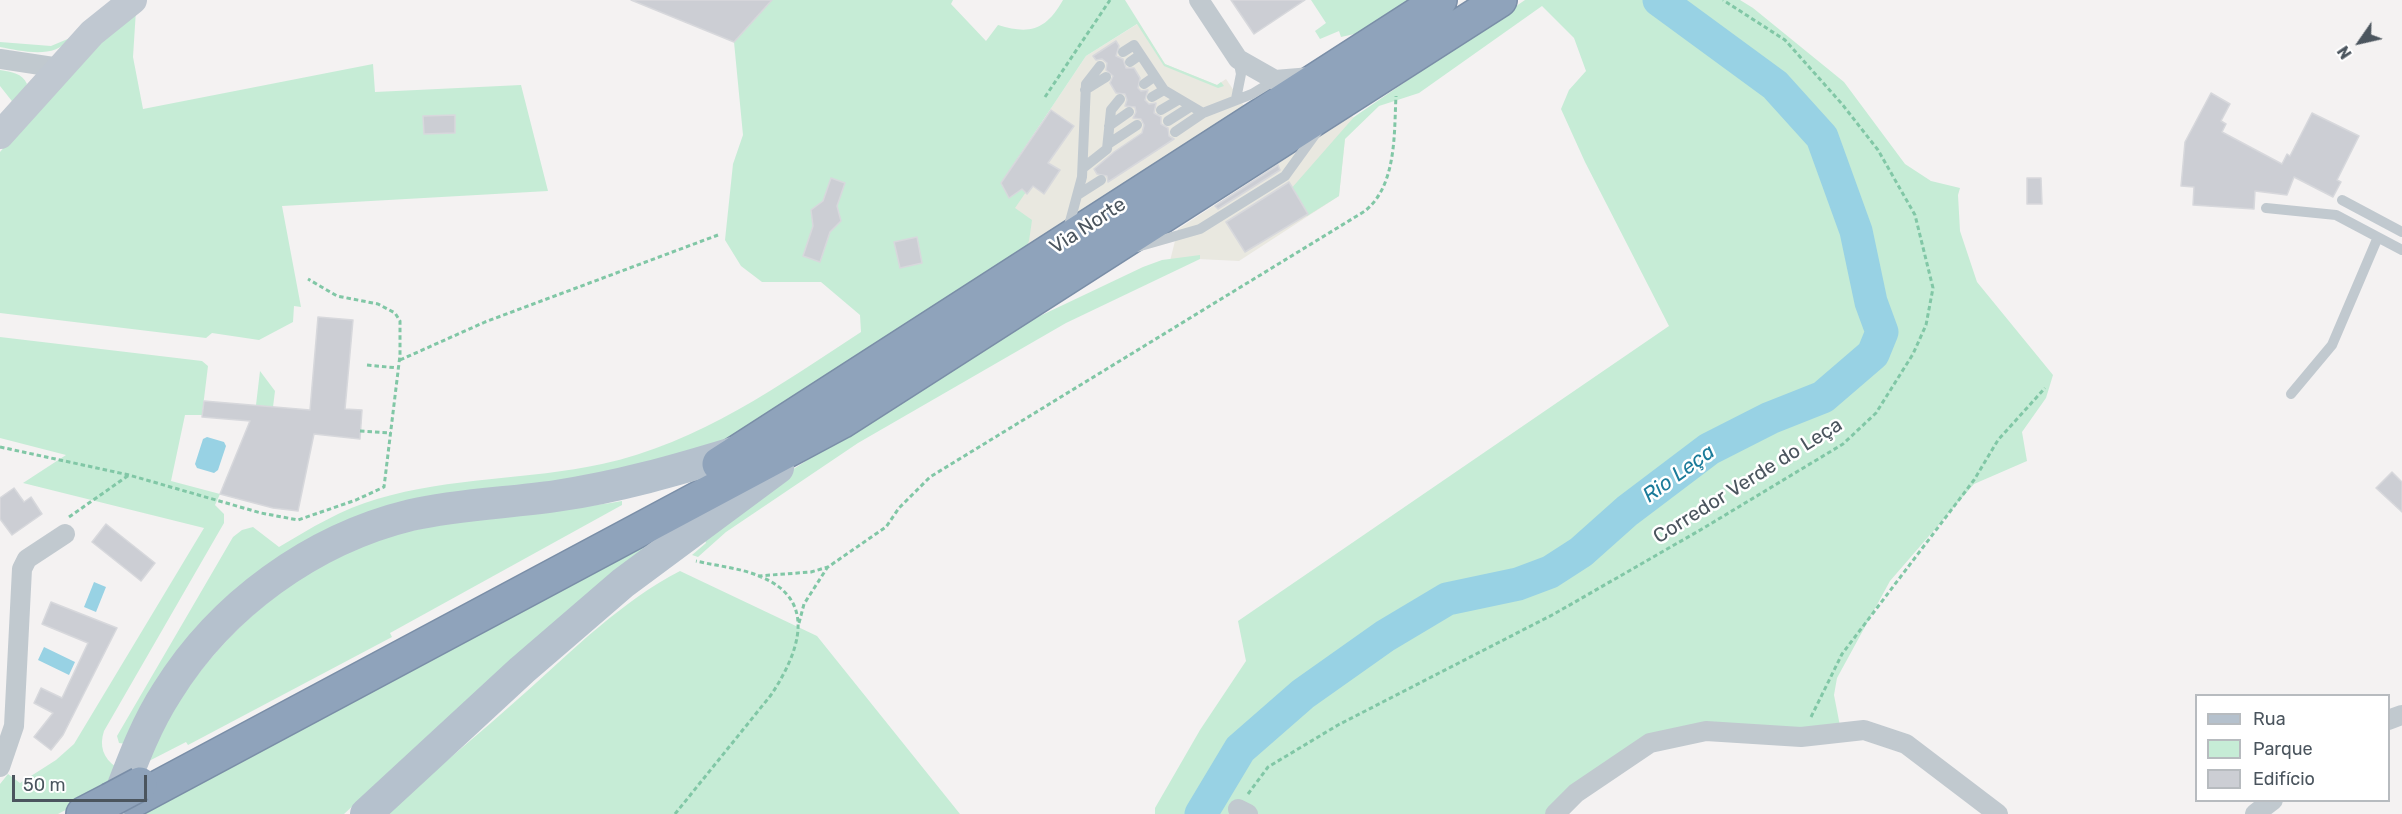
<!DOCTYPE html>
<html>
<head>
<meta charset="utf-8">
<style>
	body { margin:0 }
	#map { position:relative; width:2402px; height:814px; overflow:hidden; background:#f4f2f2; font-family:Rubik,sans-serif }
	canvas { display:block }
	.legend { position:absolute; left:2195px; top:694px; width:195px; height:108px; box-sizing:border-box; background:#fff; border:2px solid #b7bbbf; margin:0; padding:8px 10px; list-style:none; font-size:18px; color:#4b555e }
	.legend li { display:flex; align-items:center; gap:12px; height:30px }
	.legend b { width:30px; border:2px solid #b7bbbf }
	.north { position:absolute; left:2330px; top:12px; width:60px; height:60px; -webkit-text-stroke:4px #fff; paint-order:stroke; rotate:236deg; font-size:16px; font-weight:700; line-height:24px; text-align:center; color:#4b555e }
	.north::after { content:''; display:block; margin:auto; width:21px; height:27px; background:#4b555e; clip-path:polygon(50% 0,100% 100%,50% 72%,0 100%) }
	.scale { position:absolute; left:12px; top:775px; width:135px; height:27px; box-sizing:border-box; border:3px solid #4b555e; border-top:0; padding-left:8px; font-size:18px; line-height:21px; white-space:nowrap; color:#4b555e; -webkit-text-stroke:4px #fff; paint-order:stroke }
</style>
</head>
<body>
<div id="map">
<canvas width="2402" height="814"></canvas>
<ul class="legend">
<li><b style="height:8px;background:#b5c1cd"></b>Rua</li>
<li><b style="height:16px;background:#c6ecd6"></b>Parque</li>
<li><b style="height:16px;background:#ccced4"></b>Edifício</li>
</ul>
<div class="north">N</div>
<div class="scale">50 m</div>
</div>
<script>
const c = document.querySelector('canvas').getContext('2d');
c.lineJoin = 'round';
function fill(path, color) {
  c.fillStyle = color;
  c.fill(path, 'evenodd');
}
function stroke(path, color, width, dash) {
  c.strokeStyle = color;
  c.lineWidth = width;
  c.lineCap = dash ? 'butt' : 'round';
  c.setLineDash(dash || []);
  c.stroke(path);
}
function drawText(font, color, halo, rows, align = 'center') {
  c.font = font + ' Rubik,sans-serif';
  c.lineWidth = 5;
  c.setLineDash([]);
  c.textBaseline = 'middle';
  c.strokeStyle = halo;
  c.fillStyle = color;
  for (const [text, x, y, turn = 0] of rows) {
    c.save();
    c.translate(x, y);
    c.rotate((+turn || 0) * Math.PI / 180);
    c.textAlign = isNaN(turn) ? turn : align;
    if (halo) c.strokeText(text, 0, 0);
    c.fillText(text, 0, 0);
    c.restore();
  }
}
fill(new Path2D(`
	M1139 23 1165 64 1217 85 1226 79 1245 107 1026 248 1001 183 1086 56Z
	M1351 116 1354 117 1346 128 1339 196 1239 261 1198 259 1169 265 1178 229Z`), '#e9e8e0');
fill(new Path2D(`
	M772 0H953L951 4 986 41 998 25C1030 35 1046 30 1063 0H1125L1165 64 1217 85 1221 82 1224 86 1218 88 1164 66 1137 24 1086 56 1001 183 1009 197 1021 189 1026 192 1015 208 1032 220 1029 241 1026 248 724 442 669 463 322 541 127 744 119 743 117 736 233 537 242 530 253 527 279 547C311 528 342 509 377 499 451 477 528 480 602 464 699 443 780 385 861 332L860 315 821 282H762L741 266 725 240 733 164 743 135 734 42Z
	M1311 0H1410L1359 33 1341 37 1339 31 1320 39 1315 31 1326 23Z
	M1525 0H1740L1753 8 1844 82 1905 164 1931 181 1960 188 1958 195 1960 231 1977 282 2053 375 2046 398 2022 432 2027 461 1974 484 1890 581 1837 678 1834 695 1840 726 1630 746 1547 814H1155V808L1200 730 1246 661 1238 621 1669 326 1585 162 1561 109 1569 90 1586 71 1574 38 1542 6 1419 93 1379 106 1345 139 1339 196 1307 216 1290 190 1354 117Z
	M136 10 133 57 143 109 373 64 375 92 521 85 548 191 282 206 301 307 294 306 293 322 259 340 212 333 206 338 0 313V152L65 77Z
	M70 38C55 60 22 51 0 47V42L51 46Z
	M0 70C12 72 22 73 27 84L15 105 0 86Z
	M1200 255V259L1066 323 858 443 726 532 698 557 692 555 706 543 702 533 747 499 1004 333 1143 267 1162 260Z
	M0 337 202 361 208 366 202 415H185L171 481 220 494 215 505 224 514V523L104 731C99 746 103 758 116 767L105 789 58 814H0V784L8 774 20 783 56 760 74 744 204 528 23 483 66 455 0 438Z
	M260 371 275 391 273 407 256 405Z
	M622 501V505L390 633 392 637 188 745 186 742 147 762C155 746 161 728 171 713 225 627 309 554 410 531 480 515 552 513 622 501Z
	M710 501 497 673 344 814H138Z
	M680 571 817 636 960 814H383C431 774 479 734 526 692 574 649 622 601 680 571Z`), '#c6ecd6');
fill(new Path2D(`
	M207 437 224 442 226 446 218 470 214 473 197 468 195 464 203 439Z
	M94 582 106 587 96 612 84 607Z
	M44 647 75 662 69 675 38 660Z`), '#98d2e4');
stroke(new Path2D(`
	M1201 814 1240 749 1303 694 1385 636 1447 599 1518 584 1550 572 1581 552 1627 511 1709 449 1770 418 1823 397 1873 354 1882 332 1871 302 1856 231 1822 137 1775 85 1659 0`), '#98d2e4', 33);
const building = new Path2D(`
	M631 0H772L734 42Z
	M1231 0H1305L1254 34Z
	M1116 41 1119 46 1116 56 1123 59 1126 68H1134L1140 78 1138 88 1141 91 1148 90 1145 100 1149 104 1156 103 1154 113 1161 117V124L1168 128 1169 136 1174 139 1108 182 1107 176 1097 174 1094 169 1114 152 1142 133 1144 125 1141 119 1133 118 1136 112 1135 107 1125 106 1127 100 1125 94 1116 93 1110 83 1113 76 1106 70 1107 63 1102 59 1096 60 1093 56Z
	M2211 93 2230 104 2221 121 2226 124 2222 132 2282 164 2287 154 2290 156 2312 113 2359 136 2337 180 2341 182 2333 197 2294 177 2287 195 2255 191 2254 209 2193 205 2194 187 2181 186 2185 142Z
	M1051 110 1074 126 1048 163 1060 170 1044 194 1033 186 1027 194 1022 189 1009 198 1001 183Z
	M455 115V133L424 134 423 116Z
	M1278 165 1280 170 1218 209 1215 206Z
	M831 178 845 183 837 206 841 221 830 232 820 262 803 256 813 226 811 210 823 201Z
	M2027 178H2041L2042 204H2027Z
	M1289 182 1308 214 1245 252 1226 222Z
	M917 237 922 263 900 268 894 242Z
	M318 317 353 320 345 409 362 410 360 439 314 434 298 511 273 508 220 494 250 421 202 417 204 401 310 410Z
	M2392 472 2402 482V512L2376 488Z
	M14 488 24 502 31 497 42 514 12 535 0 519V498Z
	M106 524 155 563 141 581 92 542Z
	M51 602 117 628 63 735 51 750 34 737 53 713 34 703 41 688 62 698 88 643 42 624Z`);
fill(building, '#ccced4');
stroke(building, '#d7d8dc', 1.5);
const highway = new Path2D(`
	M719 464 1440 0
	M134 800 841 422 1500 0
	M83 814 110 800`);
stroke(highway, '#7a8ea7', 36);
stroke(new Path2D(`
	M1045 97 1110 0
	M400 360 485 322 718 235
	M367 365 398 368
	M360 431 391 433
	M0 447 129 475 261 513 298 520 356 500 384 487 400 355V321L395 313 378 304 337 296 308 279
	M69 517 129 475
	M758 576 811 572 828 567 886 527 899 508 930 477 1365 211C1397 185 1394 133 1396 96
	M799 623 804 604 827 568
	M1811 717 1842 654 1974 480 1998 440 2045 388
	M1248 794 1268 767 1338 725 1554 614 1702 529 1843 444 1876 413 1913 354 1926 325 1933 288 1915 215 1878 150 1842 104 1785 40 1723 0
	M675 814 771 695C798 654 820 600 759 576 740 568 717 566 696 561`), '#81c7a6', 3, [4.5, 3]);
stroke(new Path2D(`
	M1123 52 1134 45 1164 90 1203 113
	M1130 62 1140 55
	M1144 84 1154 77
	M1085 90 1106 77
	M1152 97 1164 90
	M1236 99 1241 74 1238 59
	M1161 110 1178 100
	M1168 121 1190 107
	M1109 126 1129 112
	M1175 132 1203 113 1252 94 1275 80
	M1108 144 1137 125
	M1083 168 1107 149 1111 110 1120 99
	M1079 194 1101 180
	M2342 200 2402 232
	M2266 208 2336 215 2402 250
	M1068 229 1082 177 1086 84 1100 66
	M1137 247 1200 229 1285 176 1319 129
	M2291 394 2332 345 2378 237`), '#c1c9cf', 10);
stroke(new Path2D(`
	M1199 0 1238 59 1275 80 1311 77
	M0 59 60 68
	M2388 720 2402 715
	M0 767 14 726 22 569 27 559 65 534
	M1238 809 1248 814
	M1555 814 1576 793 1650 743 1706 731 1801 737 1864 730 1906 744 1998 814
	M2255 814 2273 800`), '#c1c9cf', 20);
stroke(new Path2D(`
	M0 135 92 33 133 0`), '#c0c8d1', 28);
stroke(new Path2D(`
	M113 812C129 771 143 729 167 692 221 605 312 539 411 515 459 504 508 503 556 496 618 487 677 470 736 452
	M366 814 522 670 623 583 778 468`), '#b5c1cd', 32);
stroke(highway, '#8fa3bb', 33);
const highwayBridge = new Path2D(`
	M110 800 140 784`);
stroke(highwayBridge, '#7a8ea7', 36, []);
stroke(highwayBridge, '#8fa3bb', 33);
drawText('20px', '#4b555e', '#fff', [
	["Via Norte",1088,226,-33],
	["Corredor Verde do Leça",1748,481,-32]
]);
drawText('italic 21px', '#1b7b9a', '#fff', [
	["Rio Leça",1679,474,-36]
]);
</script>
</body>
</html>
